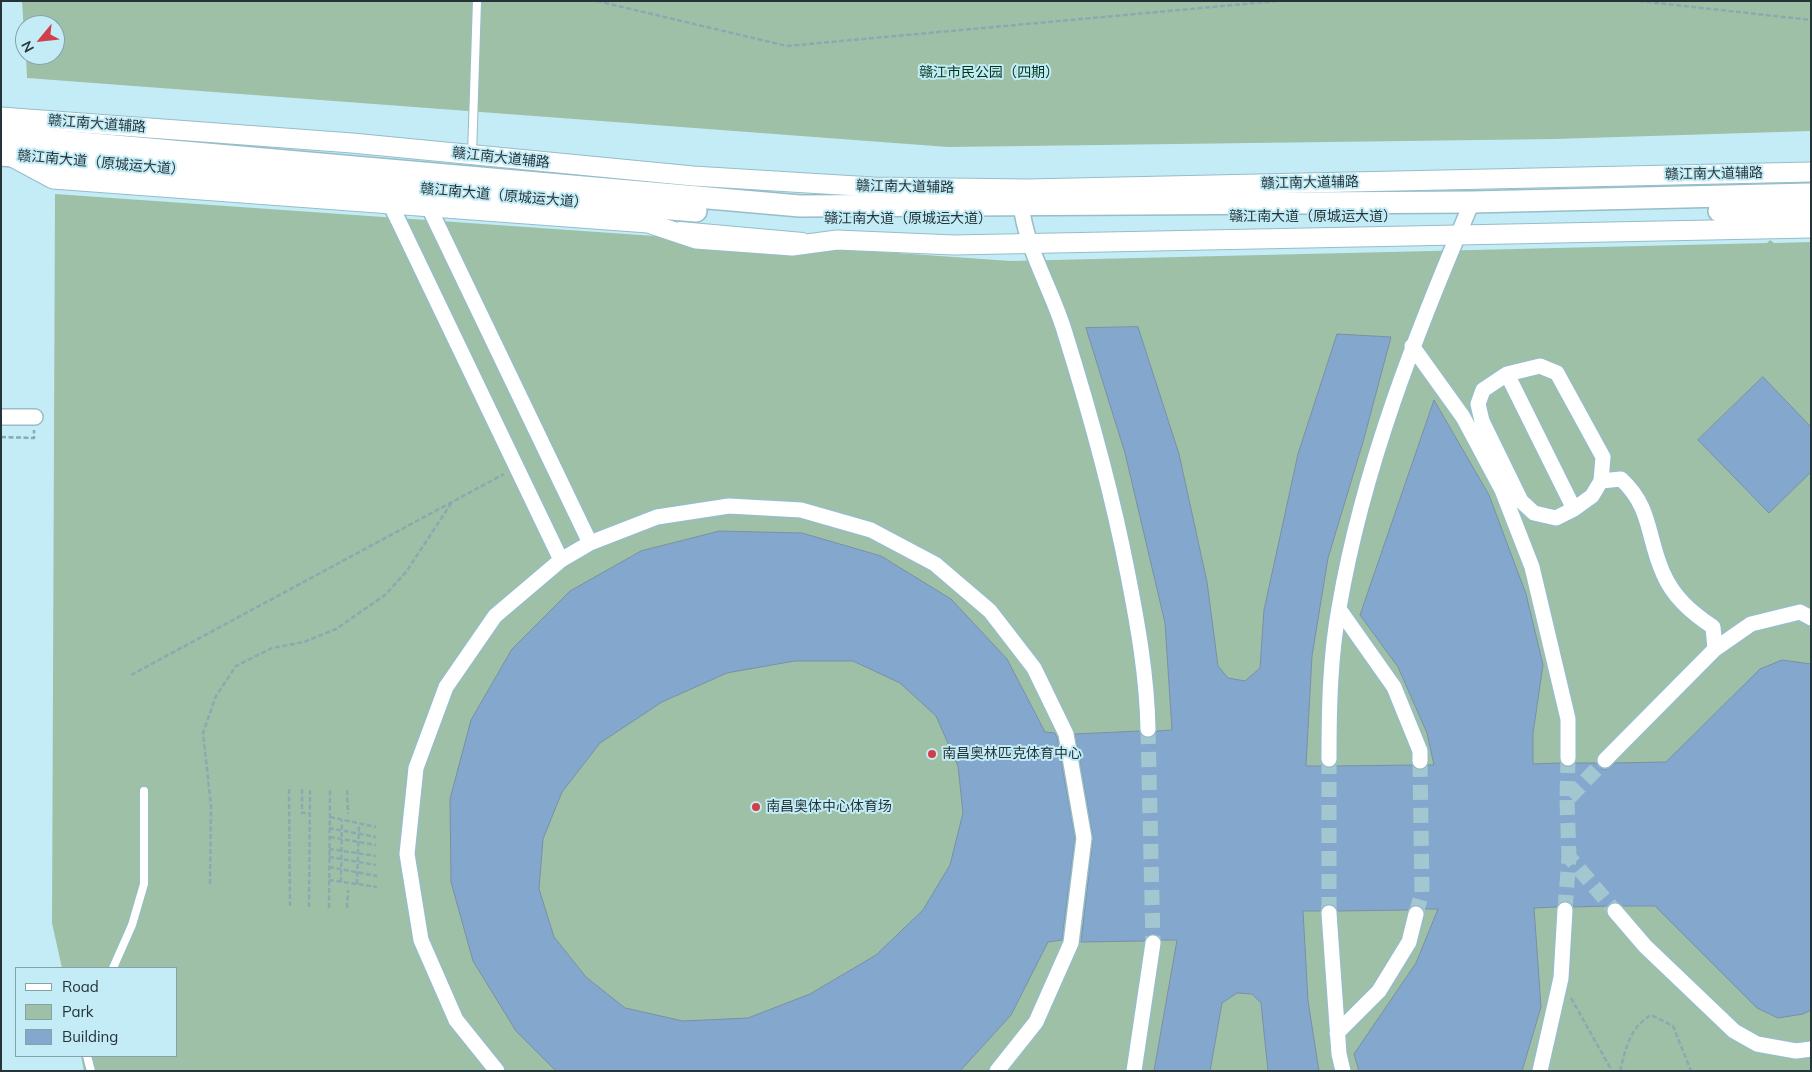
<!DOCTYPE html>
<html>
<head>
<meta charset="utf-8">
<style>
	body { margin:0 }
	#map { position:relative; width:1812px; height:1072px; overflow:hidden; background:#c3ecf7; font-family:Mulish,sans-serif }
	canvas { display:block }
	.frame { position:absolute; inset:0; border:2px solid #253439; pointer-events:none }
	.legend { position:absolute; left:15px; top:967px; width:162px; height:90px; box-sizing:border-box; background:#c3ecf7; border:1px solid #84a2ab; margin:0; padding:6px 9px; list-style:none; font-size:15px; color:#253439 }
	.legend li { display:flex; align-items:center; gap:10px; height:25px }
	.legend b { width:25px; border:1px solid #84a2ab }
	.north { position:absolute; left:15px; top:15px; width:50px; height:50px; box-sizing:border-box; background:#c3ecf7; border:1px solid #84a2ab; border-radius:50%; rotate:242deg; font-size:14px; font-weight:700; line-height:20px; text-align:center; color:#253439 }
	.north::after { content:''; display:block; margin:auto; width:18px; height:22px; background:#d0404b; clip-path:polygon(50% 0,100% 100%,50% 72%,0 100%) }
</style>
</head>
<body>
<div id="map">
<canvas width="1812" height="1072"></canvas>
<div class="frame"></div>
<ul class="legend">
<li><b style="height:6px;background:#fff"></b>Road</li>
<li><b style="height:14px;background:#9ec0a6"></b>Park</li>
<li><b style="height:14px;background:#84a8cd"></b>Building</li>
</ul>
<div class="north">N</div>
</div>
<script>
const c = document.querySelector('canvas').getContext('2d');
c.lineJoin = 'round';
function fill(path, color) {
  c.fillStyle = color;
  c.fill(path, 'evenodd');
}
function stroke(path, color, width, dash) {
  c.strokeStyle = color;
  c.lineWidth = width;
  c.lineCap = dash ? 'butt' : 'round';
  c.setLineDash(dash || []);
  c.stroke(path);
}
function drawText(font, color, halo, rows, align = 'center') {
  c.font = font + ' Mulish,"Noto Sans SC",sans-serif';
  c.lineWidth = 4;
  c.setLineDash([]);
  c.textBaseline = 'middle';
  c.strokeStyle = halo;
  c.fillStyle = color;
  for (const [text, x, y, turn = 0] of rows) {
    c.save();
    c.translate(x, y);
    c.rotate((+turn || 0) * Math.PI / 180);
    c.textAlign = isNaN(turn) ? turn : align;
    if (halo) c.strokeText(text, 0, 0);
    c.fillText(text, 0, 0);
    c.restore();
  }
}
fill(new Path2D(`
	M22 1H1811V131L1555 139 948 147 27 78 26 55H55V25H25V48Z
	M55 194 1011 261 1767 243 1770 240 1774 243 1811 242V1071H84L81 1056H176V968H62L52 923Z`), '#9ec0a6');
const building = new Path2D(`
	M1138 327 1179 454 1207 582 1218 666 1228 678 1245 681 1260 668 1264 610 1298 454 1337 334 1391 337 1363 442 1328 558 1312 656 1306 766H1323L1329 768 1335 766 1412 765 1420 770 1428 765H1434L1427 733 1398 667 1360 615 1434 400 1489 495 1526 594 1543 665 1533 733V764L1560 763 1568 767 1576 763H1596L1602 769H1607L1615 763 1666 762 1760 669 1782 660 1811 664V1010L1803 1014 1778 1018 1757 1008 1655 906H1623L1614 902 1607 906 1574 907 1571 902 1565 901 1560 902 1556 907 1534 908 1541 1007 1522 1071H1359L1354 1054 1416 963 1438 909H1424L1418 905H1413L1408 910 1338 911 1334 905 1328 904 1320 911H1303L1308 1001 1319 1071H1268L1261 1003 1252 994 1237 993 1222 1003 1210 1071H1154L1177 940H1162L1154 934 1149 935 1144 941 1081 942 1093 837 1075 734 1139 731 1143 737 1148 738 1153 737 1157 731 1172 730 1165 623 1125 453 1086 328Z
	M1763 377 1811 427V472L1769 513 1698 440Z
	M720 531 802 533 881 556 951 599 1007 659 1045 732 1055 733 1057 737 1075 838 1062 940 1048 942 1011 1015 960 1071H556L516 1031 473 961 451 882 450 799 471 720 512 649 570 591 641 551ZM795 661H853L900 683 936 716 958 766 963 813 950 865 923 910 876 955 810 994 748 1018 683 1021 625 1008 586 977 554 937 539 889 543 839 562 792 600 743 662 702 727 673Z`);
fill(building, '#84a8cd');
stroke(building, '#7990a8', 1);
stroke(new Path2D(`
	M1148 729 1153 943
	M1568 758 1567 800 1605 760
	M1329 759V913
	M1567 800 1569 857
	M1565 910 1569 857 1615 911
	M1416 914 1422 892 1420 761`), '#a3c7d1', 15, [15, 8]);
const service = new Path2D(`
	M472 155 477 1
	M680 226 803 237
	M113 968 132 925 144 884V791
	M87 1056 91 1071`);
const minor = new Path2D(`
	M387 197 561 560
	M425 199 590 543
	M1021 204C1026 250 1052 289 1065 333 1090 413 1112 492 1128 575 1138 626 1147 677 1148 729
	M1412 346 1463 417 1502 490 1532 567 1568 719V758
	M1540 366 1557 373 1603 457 1601 481 1592 496 1574 509 1556 518 1534 513 1521 501 1482 421 1478 404 1483 390 1507 374Z
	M1507 374 1574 509
	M1 417H35
	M1601 481 1621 479C1652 507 1647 538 1663 573 1673 597 1692 613 1713 627L1715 649
	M1339 609 1394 687 1420 751V761
	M1329 759C1329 709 1330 657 1339 608 1363 467 1416 333 1472 202
	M1605 760 1715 649 1751 624 1800 612 1811 618
	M1615 911 1645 946 1734 1031 1757 1044 1796 1051 1811 1049
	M1329 913 1339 1054 1343 1071
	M1337 1033 1379 991 1409 942 1416 914
	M497 1071 456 1020 421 940 407 854 416 768 446 687 495 616 561 560 590 543 657 517 729 506 801 510 871 530 935 564 990 611 1034 668 1066 734 1084 838 1071 943 1036 1022 997 1071
	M1134 1071 1153 943
	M1540 1071 1561 978 1565 910`);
const tertiary = new Path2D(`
	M1 117 352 143 693 176 873 187 1028 189 1811 172
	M12 157 53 179 648 223 696 239 792 246 837 240 954 245 1811 228`);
const secondary = new Path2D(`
	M1 136 800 206 1472 202 1811 194
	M1 155 696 211
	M1719 211 1811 209`);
stroke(service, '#96bdc8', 10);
stroke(minor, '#96bdc8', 18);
stroke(tertiary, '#96bdc8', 21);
stroke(secondary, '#96bdc8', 24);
stroke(new Path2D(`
	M597 1 787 46 1277 1
	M1639 1 1811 20
	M1 437 34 438V430
	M131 675 504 474
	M289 789 290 906
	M302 789V813H310
	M347 790 348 814
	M330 817 376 827
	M329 828 376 837
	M330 837 376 845
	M329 849 376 856
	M329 857 376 865
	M329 867 377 876
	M341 882 342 821
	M210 884 211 806 203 733 216 696 236 666 272 648 304 642 336 629 385 595 406 572 452 502
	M357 884 359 824
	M309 907 310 790
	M329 908 330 790
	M347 908 348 890
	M1571 998 1612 1071
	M1620 1071C1626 1048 1630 1027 1651 1015L1673 1026 1691 1071`), '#8aaab2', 2.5, [5, 2.5]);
stroke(service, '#fff', 8);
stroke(minor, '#fff', 15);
stroke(tertiary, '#fff', 19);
stroke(secondary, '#fff', 21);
stroke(new Path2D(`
	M329 880 377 887`), '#8aaab2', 2.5, [5, 2.5]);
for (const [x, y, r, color] of [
	[932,754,5,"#d0404b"],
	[756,807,5,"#d0404b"]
]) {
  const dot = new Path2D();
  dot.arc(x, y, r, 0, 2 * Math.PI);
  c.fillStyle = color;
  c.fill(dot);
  stroke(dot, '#c3ecf7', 2);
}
drawText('14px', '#013818', '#c3ecf7', [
	["赣江市民公园（四期）",989,73]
]);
drawText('14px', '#253439', '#c3ecf7', [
	["赣江南大道辅路",97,124,4],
	["赣江南大道辅路",501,158,6],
	["赣江南大道（原城运大道）",101,163,5],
	["赣江南大道辅路",1714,174,-1],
	["赣江南大道辅路",1310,183,-1],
	["赣江南大道辅路",905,187,1],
	["赣江南大道（原城运大道）",504,196,5],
	["赣江南大道（原城运大道）",1313,217],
	["赣江南大道（原城运大道）",908,219]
]);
drawText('14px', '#253439', '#c3ecf7', [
	["南昌奥林匹克体育中心",942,754],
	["南昌奥体中心体育场",766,807]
], 'left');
</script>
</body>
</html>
